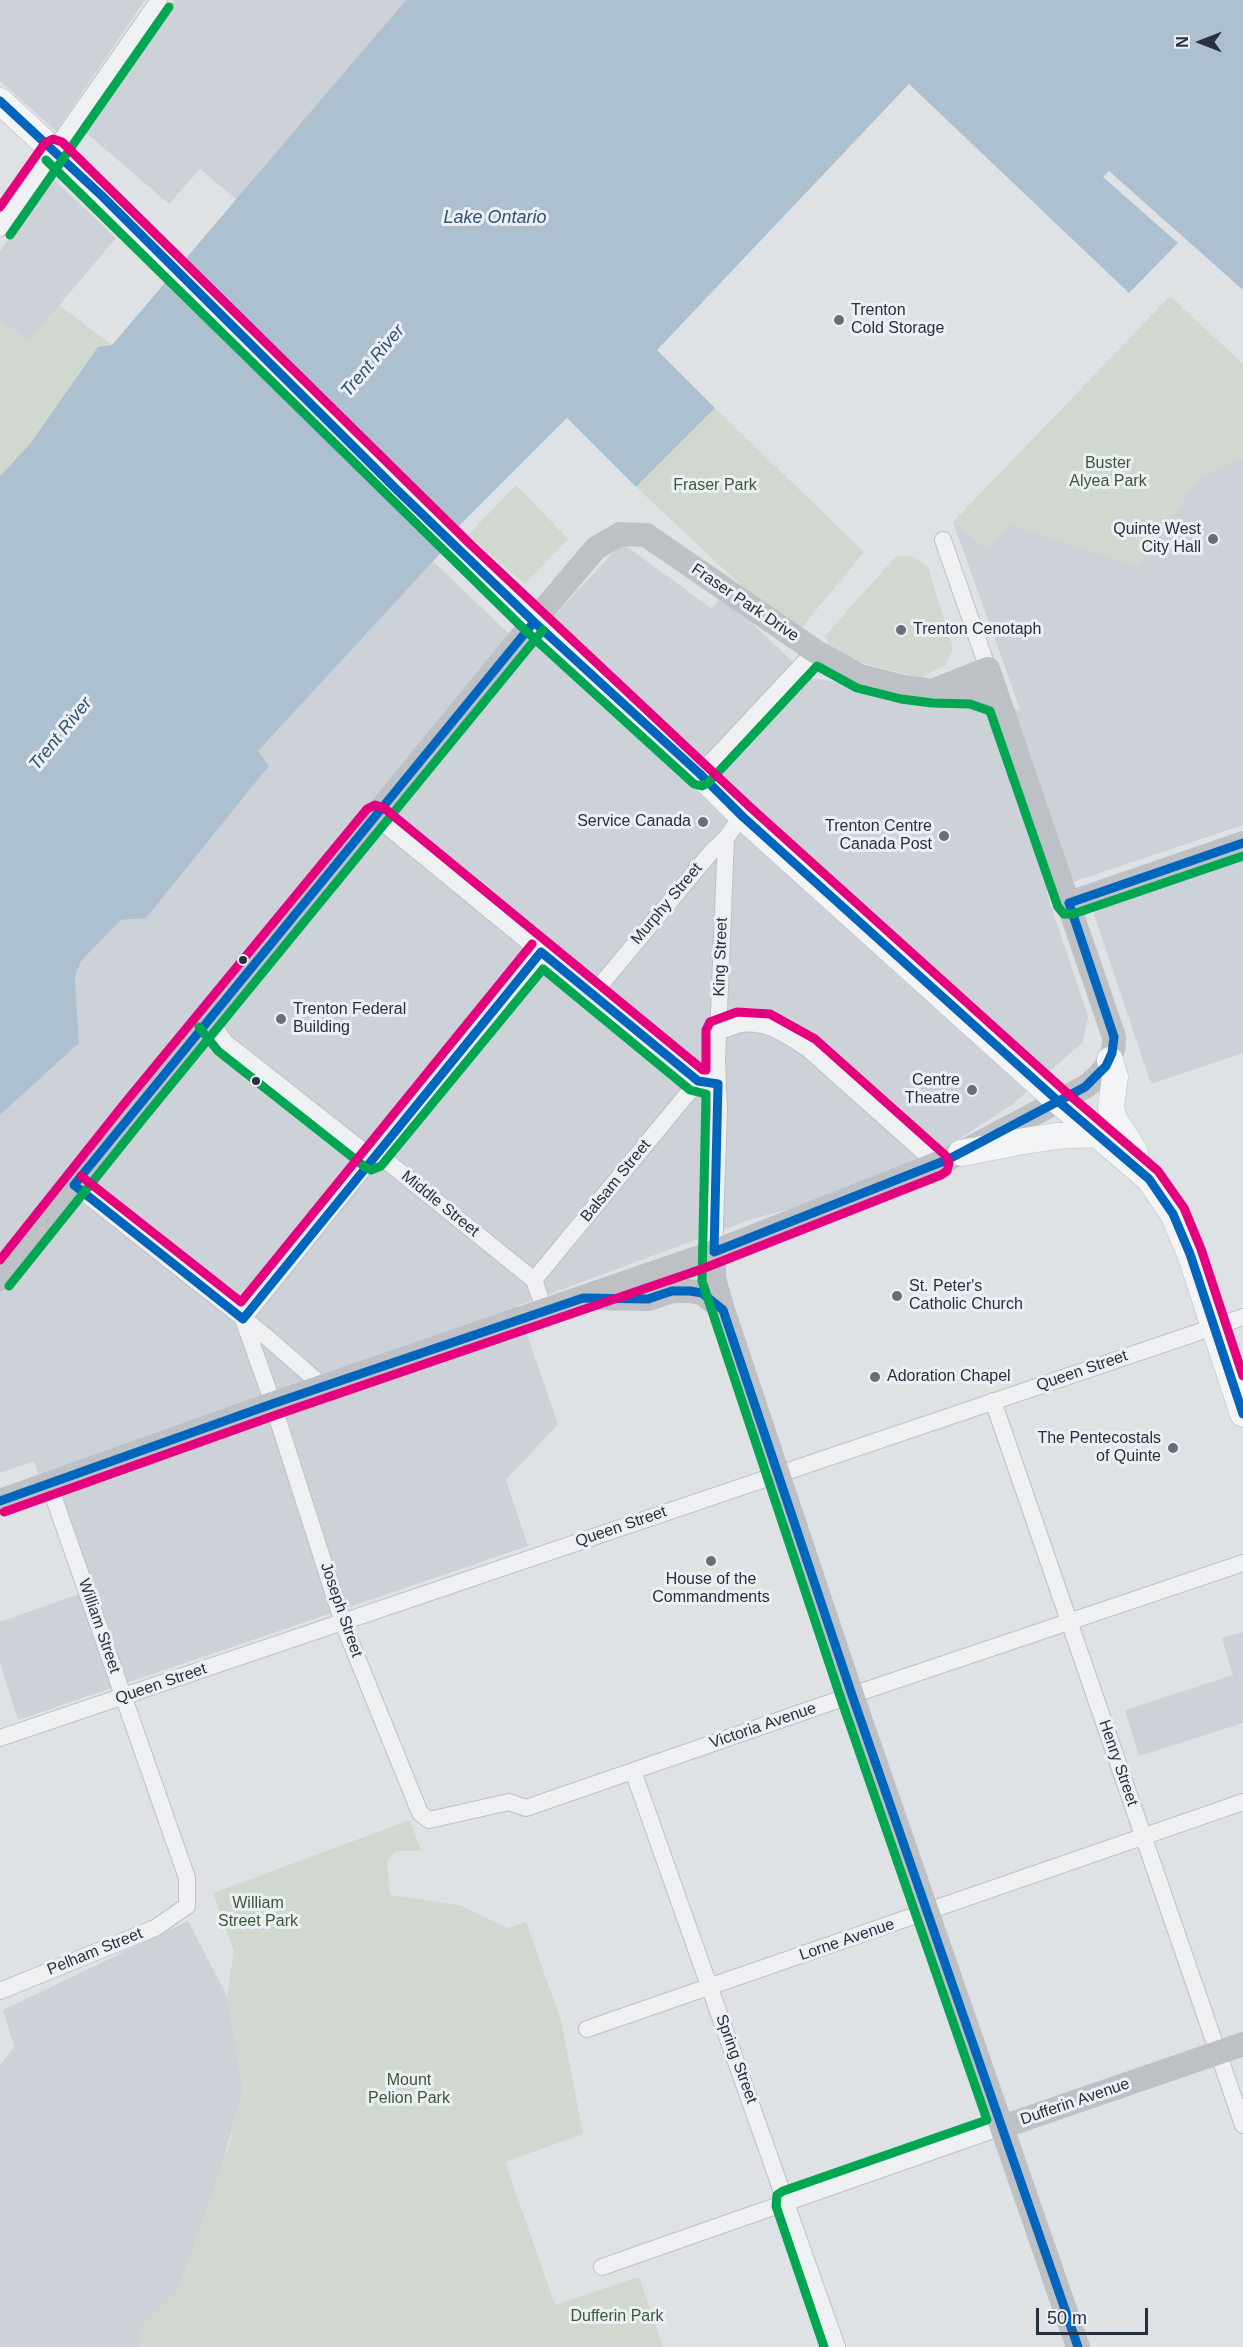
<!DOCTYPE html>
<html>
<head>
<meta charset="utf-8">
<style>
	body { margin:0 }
	#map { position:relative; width:1243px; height:2347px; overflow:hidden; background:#dfe2e5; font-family:Arial,sans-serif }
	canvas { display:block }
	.north { position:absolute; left:1171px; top:12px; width:60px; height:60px; -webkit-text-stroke:4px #ecf0f4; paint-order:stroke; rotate:270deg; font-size:16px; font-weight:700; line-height:24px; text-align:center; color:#27303d }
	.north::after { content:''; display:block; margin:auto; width:21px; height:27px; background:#27303d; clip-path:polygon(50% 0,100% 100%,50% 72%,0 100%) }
	.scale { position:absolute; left:1036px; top:2308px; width:112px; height:27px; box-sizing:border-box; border:3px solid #27303d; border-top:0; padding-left:8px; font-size:18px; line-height:21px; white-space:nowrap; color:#27303d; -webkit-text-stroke:4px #ecf0f4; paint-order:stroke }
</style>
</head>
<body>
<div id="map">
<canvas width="1243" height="2347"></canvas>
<div class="north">N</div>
<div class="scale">50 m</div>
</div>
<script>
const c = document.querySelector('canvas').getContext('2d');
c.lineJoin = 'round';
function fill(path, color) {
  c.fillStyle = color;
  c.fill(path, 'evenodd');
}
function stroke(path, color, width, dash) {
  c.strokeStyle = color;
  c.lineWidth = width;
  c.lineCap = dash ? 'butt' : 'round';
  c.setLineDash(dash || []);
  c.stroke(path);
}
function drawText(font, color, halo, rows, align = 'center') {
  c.font = font + ' Arial,sans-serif';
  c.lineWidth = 6;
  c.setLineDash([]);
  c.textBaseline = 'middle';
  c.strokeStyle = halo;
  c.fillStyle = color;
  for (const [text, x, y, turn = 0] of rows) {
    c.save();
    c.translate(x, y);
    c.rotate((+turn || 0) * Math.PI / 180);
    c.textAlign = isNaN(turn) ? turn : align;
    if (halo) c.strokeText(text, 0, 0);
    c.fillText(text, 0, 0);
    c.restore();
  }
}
fill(new Path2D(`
	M0 0H145L56 131 0 81Z
	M174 0H406L237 200 200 169 169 204 83 130Z
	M51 177 116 238 29 341 0 320V251Z
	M1243 459V825L1046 891 1088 1016 1083 1042 1013 1104 939 1152 805 1205 752 1219 517 1306 558 1424 506 1480 528 1546 18 1720 0 1663V1622L79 1594 34 1461 0 1473V1115L79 1043 75 976 81 961 121 920 146 917 269 766 257 751 433 561 524 648 622 543 712 609 722 595 810 678 1020 709 953 522 989 550 1008 524 1138 566 1200 476 1235 460Z
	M1243 860V1053L1151 1084 1093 911Z
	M1243 1632V1723L1139 1756 1125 1710 1233 1675 1222 1638Z
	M188 1921 227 1996 243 2089 193 2270 150 2347H0V2066L14 2046 3 2010Z`), '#cdd1d8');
fill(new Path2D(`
	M1170 296 1243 364V459L1235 460 1200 476 1138 566 1008 524 989 550 953 522Z
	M59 305 112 345 30 444 0 476V320L29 341Z
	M715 408 864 552 795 636 636 487Z
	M516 485 568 539 525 584 468 535Z
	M896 556H912L928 567 953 648 946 664 920 678 856 661 829 646 825 636Z
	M410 1820 421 1851H396L387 1861 390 1895 459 1905 508 1928 526 1922 561 2020 583 2134 505 2162 555 2305 639 2277 663 2347H137L140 2328 177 2291 228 2148 243 2089 227 1996 234 1951 213 1893Z`), '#d0d8d0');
fill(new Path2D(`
	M406 0H1243V290L1109 171 1103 177 1178 243 1129 293 909 84 657 350 715 408 636 487 567 418 458 527 461 531 258 751 269 766 146 918 121 920 81 961 75 976 79 1043 0 1115V476L30 444 98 347 112 345Z`), '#adc0cf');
const street = new Path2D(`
	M0 228 159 0
	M943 540 988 669
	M700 774 815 651
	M376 817 698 1081 718 1084
	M593 994 712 851 726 838 742 816
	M209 1020 225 1042 372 1158 384 1159 534 1280 545 1311
	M718 1031C726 1030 734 1025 741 1024 768 1021 787 1035 808 1049L937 1164
	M74 1185 263 1334 324 1387
	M714 1252 719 1111 717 1061 726 838
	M534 1280 698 1081
	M243 1319 268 1389 343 1623 420 1813 429 1820 509 1802 526 1808 852 1695 1243 1563
	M243 1319 372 1158 541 952
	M993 1401 1243 2125
	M0 1738 1243 1317
	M633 1771 837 2347
	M0 1991 155 1928 187 1906V1878L49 1484
	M587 2029 1243 1802
	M602 2267 1002 2127`);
const primary = new Path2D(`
	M0 101 102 196 395 488 534 622 700 774 742 816 1058 1101 1149 1179 1173 1214 1190 1254 1243 1414
	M1110 1060 1115 1077 1111 1107 1114 1119 1135 1152
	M961 1153C1008 1145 1053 1132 1100 1135`);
stroke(street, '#bec0c3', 18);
stroke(primary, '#bbbfc2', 27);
stroke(street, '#eef0f1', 16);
stroke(new Path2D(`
	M1069 903 1243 843
	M714 1252V1278L723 1310 852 1695 1078 2347
	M0 1279 133 1112 545 608 596 548 620 534 646 535 815 651 860 676 903 687 932 691 972 692 999 702
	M600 1298 648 1299 672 1291H690L702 1293 723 1310
	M0 1501 272 1404 714 1252 949 1159 1085 1087C1102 1074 1115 1061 1114 1037L988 669 932 691
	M1002 2127 1243 2044`), '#bdc0c4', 24);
stroke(primary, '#f3f4f5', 26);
stroke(new Path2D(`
	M0 101 102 196 395 488 534 622 700 774 742 816 1058 1101 1149 1179 1173 1214 1190 1254 1243 1414
	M534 622 74 1185 243 1319 541 952 698 1081 718 1084 714 1252 949 1159 1085 1087 1106 1066 1112 1053 1114 1037 1069 903 1243 843
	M0 1501 272 1404 583 1298 648 1299 672 1291H690L702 1293 723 1310 852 1695 1078 2347`), '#0065bd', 9);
stroke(new Path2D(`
	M46 160 526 631 694 784 702 786 708 783 817 666 857 688 901 699 932 703 970 704 990 711 1058 907 1064 914H1073L1243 856
	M10 235 169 7
	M199 1027 218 1051 365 1167 371 1170 381 1166 543 969 690 1090 706 1094 702 1281 841 1699 987 2120 783 2191 777 2195 776 2206 824 2347
	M9 1286 142 1120 543 630`), '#00a651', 9);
stroke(new Path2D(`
	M0 207 45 143 53 139 62 142 470 544 750 807 1066 1092 1158 1171 1184 1208 1201 1249 1243 1376
	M81 1176 241 1302 532 944
	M0 1260 124 1104 367 809 375 805 384 808 703 1070H706V1030L710 1022 737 1012 770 1014 815 1039 945 1155 949 1163 947 1171 941 1175 702 1269 276 1415 4 1512`), '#e5007d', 9);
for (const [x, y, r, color] of [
	[839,320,6,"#676e78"],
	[1213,539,6,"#676e78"],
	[901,630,6,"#676e78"],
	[703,822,6,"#676e78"],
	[944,836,6,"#676e78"],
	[243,960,5,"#27303d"],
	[281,1019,6,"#676e78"],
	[256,1081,5,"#27303d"],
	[972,1090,6,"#676e78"],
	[897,1296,6,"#676e78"],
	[875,1377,6,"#676e78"],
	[1173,1448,6,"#676e78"],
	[711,1561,6,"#676e78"]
]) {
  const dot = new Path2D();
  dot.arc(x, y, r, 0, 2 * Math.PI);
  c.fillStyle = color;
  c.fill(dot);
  stroke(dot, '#ecf0f4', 2);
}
drawText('16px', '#27303d', '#ecf0f4', [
	["Trenton",851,311],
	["Cold Storage",851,329],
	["Quinte West",1201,530,"right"],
	["City Hall",1201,548,"right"],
	["Trenton Cenotaph",913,630],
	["Service Canada",691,822,"right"],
	["Trenton Centre",932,827,"right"],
	["Canada Post",932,845,"right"],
	["Trenton Federal",293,1010],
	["Building",293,1028],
	["Centre",960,1081,"right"],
	["Theatre",960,1099,"right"],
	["St. Peter's",909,1287],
	["Catholic Church",909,1305],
	["Adoration Chapel",887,1377],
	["The Pentecostals",1161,1439,"right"],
	["of Quinte",1161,1457,"right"],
	["House of the",711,1580,"center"],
	["Commandments",711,1598,"center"]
], 'left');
drawText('16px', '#3d5834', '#ecf0f4', [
	["Buster",1108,464],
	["Alyea Park",1108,482],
	["Fraser Park",715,486],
	["William",258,1904],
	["Street Park",258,1922],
	["Mount",409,2081],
	["Pelion Park",409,2099],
	["Dufferin Park",617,2317]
]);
drawText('16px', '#27303d', '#ecf0f4', [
	["Fraser Park Drive",745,603,34],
	["Murphy Street",667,904,-50],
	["King Street",721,957,-88],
	["Balsam Street",616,1181,-51],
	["Middle Street",440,1204,39],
	["Queen Street",1082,1371,-19],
	["Queen Street",621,1527,-19],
	["Joseph Street",341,1610,71],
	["William Street",99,1626,71],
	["Queen Street",161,1684,-19],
	["Victoria Avenue",763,1726,-19],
	["Henry Street",1118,1763,71],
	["Lorne Avenue",847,1940,-19],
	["Pelham Street",95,1952,-22],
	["Spring Street",736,2059,70],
	["Dufferin Avenue",1075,2102,-19]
]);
drawText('italic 18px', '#325170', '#ecf0f4', [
	["Lake Ontario",495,218],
	["Trent River",373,361,-50],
	["Trent River",61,734,-51]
]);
</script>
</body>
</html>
